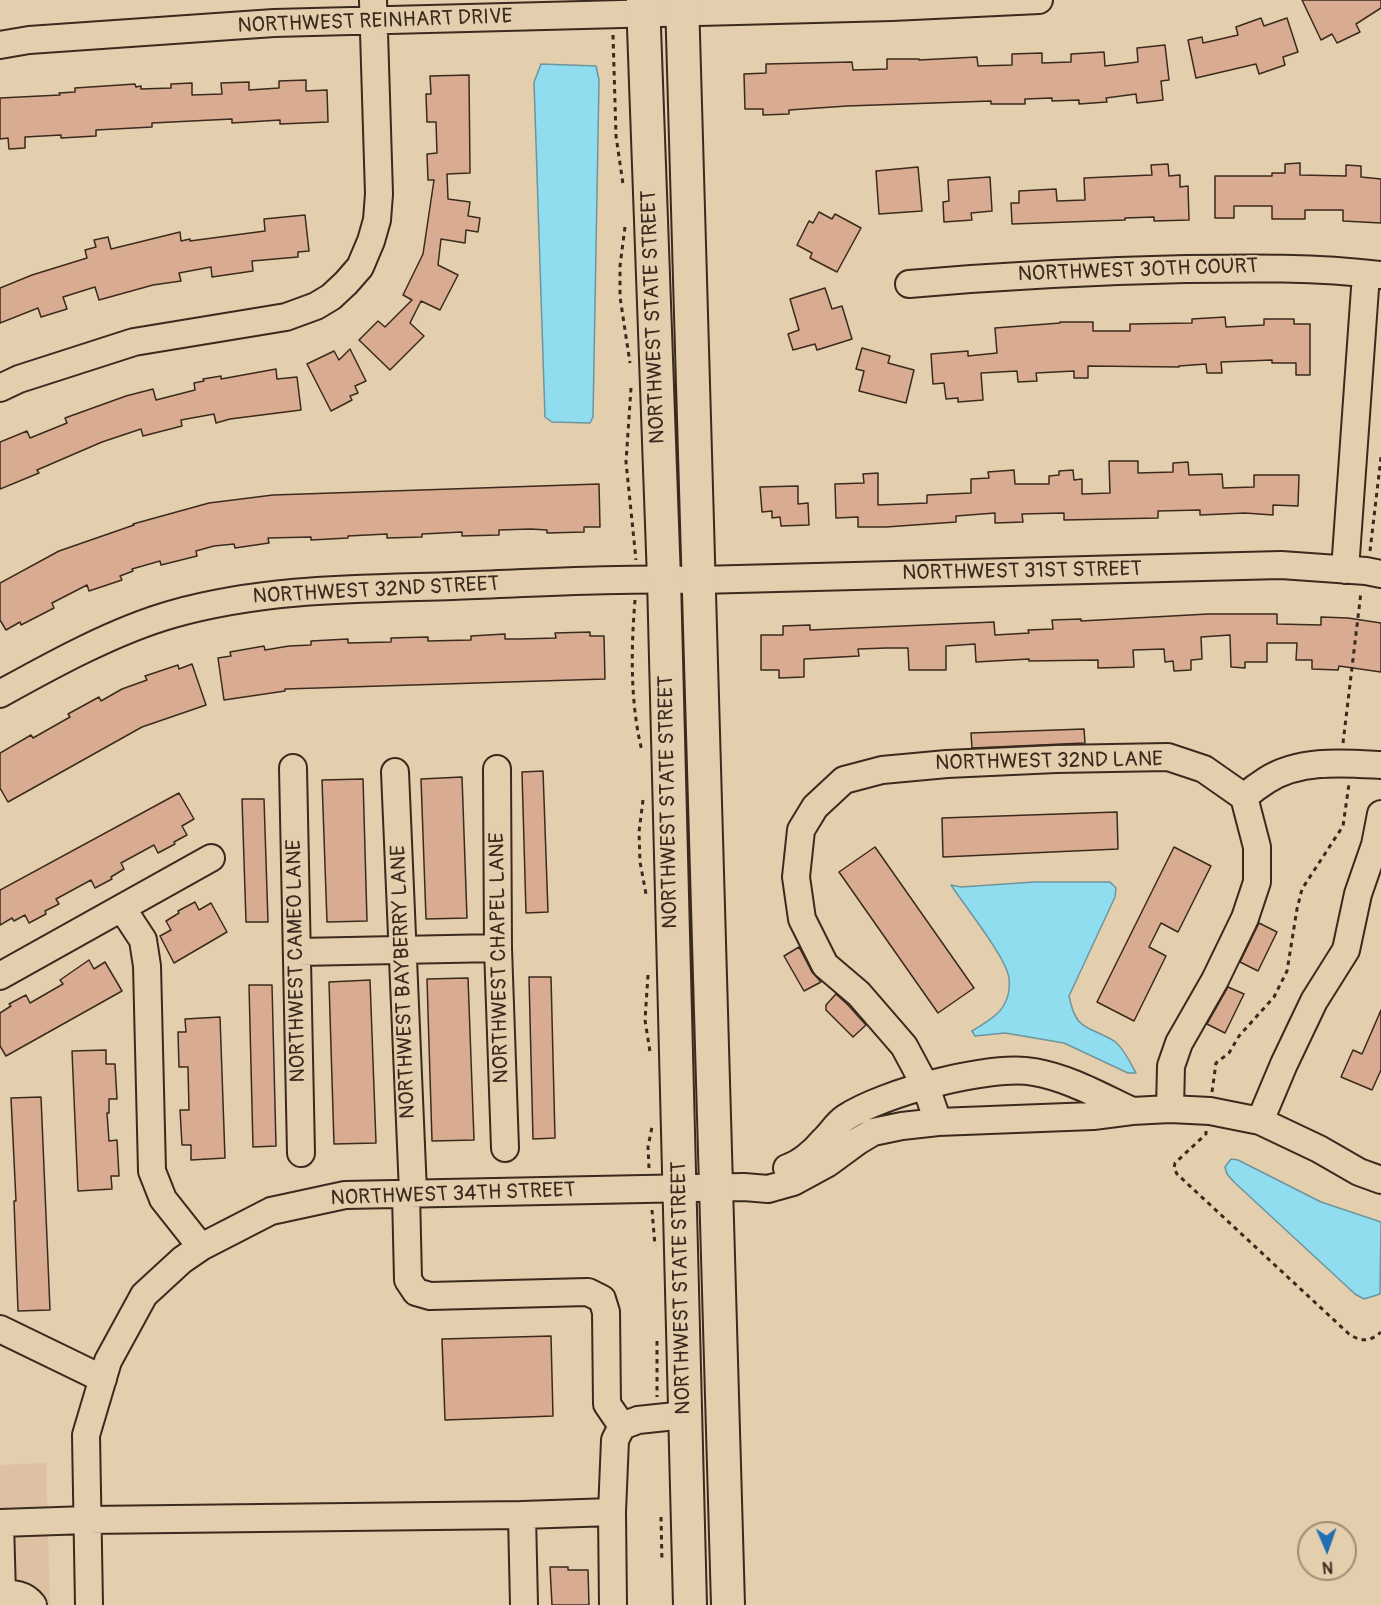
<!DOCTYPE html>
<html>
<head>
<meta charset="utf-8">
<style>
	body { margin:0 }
	#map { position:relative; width:1381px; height:1605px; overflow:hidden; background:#e3cead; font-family:Pangolin,sans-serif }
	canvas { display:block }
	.north { position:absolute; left:1297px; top:1521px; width:60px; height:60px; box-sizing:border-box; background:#e3cead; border:2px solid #a08c74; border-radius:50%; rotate:178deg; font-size:16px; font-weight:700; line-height:24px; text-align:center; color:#3b2a1e }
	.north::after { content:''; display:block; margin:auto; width:21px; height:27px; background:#1f6fb2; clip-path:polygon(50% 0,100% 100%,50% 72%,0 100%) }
</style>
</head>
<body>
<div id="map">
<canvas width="1381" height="1605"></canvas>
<div class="north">N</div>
</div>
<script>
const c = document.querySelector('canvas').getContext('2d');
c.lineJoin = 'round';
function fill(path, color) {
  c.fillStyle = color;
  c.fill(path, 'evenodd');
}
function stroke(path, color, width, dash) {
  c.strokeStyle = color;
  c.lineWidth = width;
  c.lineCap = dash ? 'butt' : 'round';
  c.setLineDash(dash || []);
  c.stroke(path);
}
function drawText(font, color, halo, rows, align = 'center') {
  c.font = font + ' Pangolin,sans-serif';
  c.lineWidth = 4.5;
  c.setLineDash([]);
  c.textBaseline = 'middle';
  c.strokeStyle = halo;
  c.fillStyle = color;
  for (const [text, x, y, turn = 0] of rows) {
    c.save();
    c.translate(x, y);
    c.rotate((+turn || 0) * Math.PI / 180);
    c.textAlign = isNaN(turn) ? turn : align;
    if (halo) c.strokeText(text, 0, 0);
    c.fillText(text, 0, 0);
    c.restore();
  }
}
fill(new Path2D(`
	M46 1463 50 1605H0V1465Z`), '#ddc1a2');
const water = new Path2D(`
	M541 64 596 66 599 80 593 417 590 423 552 422 545 417 534 82Z
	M1035 882H1110L1116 888 1115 897 1069 996C1076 1032 1088 1025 1114 1041 1123 1047 1131 1064 1136 1073H1128L1064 1043 1005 1033 975 1036 972 1031C983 1024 998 1016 1004 1005 1008 998 1010 987 1009 978 1006 957 964 905 951 885L961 887Z
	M1231 1159 1238 1160 1321 1202 1381 1222 1380 1294 1364 1299 1355 1294 1234 1182 1227 1174 1225 1167Z`);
fill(water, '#90ddf0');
stroke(water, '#6e959c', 1.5);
const building = new Path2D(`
	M1302 0H1381V8L1356 24 1360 32 1337 43 1332 34 1321 40Z
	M1261 18 1264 26 1287 18 1298 52 1283 57 1285 65 1259 74 1256 64 1196 78 1188 40 1202 37 1203 43 1238 35 1236 27Z
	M1165 45 1169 80 1161 81 1163 100 1137 103 1136 94 1106 98 1107 102 1079 104V100L1052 101V98L1025 99V104H991V101L847 106 789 110V114L763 115V109H745L744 74 766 73V64L852 62 853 70 887 69V59H919V60L977 57 978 66 1012 65V54L1042 53V63L1071 62V54L1104 52 1105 66 1138 62 1137 48Z
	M469 75 470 173 447 174 448 199 470 202 468 216 480 218 478 232 466 230 465 243 441 239 438 265 458 275 440 310 421 301 410 323 424 336 390 370 359 340 378 321 385 327 412 300 403 295 423 254 434 180H428L427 154 437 153 436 122H427L426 94H431L430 76Z
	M306 80V91L327 90 328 122 280 124V120L232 123V119L152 123V127L96 130V136L61 138V135L25 137V148L9 149 8 138 0 139V98L60 95 59 93 75 92V88L135 84 136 87 141 86V89L171 88V84L192 83V95L222 94 221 83 249 82V90L279 88V81Z
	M1300 163V175L1346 176V165L1361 166V177L1381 179V223L1343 221V210H1305V219H1272V206H1234V218H1215V176H1272V173H1285V164Z
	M1168 164 1169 176 1180 175V187L1188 186 1189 220 1154 221V217L1125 218V220L1012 224 1011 203H1019V191L1056 189 1057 201 1085 200 1084 178 1152 175 1151 165Z
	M918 167 922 211 879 214 876 171Z
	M990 177 992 211 971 213 972 220 944 222 943 202 949 201 948 180Z
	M819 212 832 219 835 214 861 228 837 272 810 258 812 253 797 245 809 221 813 223Z
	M305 215 309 251 298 252V257L252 261 253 271 212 277 211 267 179 273 181 281 153 285 99 300 95 287 63 297 67 309 41 317 38 308 0 323V288L32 275 87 258 85 250 96 247 94 240 108 237 111 249 180 232 181 241 190 239V241L265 231 264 219Z
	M825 288 832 309 842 306 852 339 817 350 815 344 793 350 788 334 799 330 790 299Z
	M1225 317 1226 327 1264 325V319H1294V324H1310V375H1296V363H1272V360L1221 362 1222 373H1207L1206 364 1179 366V367L1088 366V378H1074V371L1036 373 1037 381 1018 382 1017 371 981 373 983 400 958 402V398L946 399 944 383 933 384 931 354 968 351V356L997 353 995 328 1060 323V322H1093V331H1130V324L1192 323V319Z
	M862 348 890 356 888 363 914 370 906 403 859 391 864 371 856 369Z
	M350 349 366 381 355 386 358 393 350 396 352 400 331 411 307 364 334 351 339 360Z
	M276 369 277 379 297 377 301 410 230 419 216 423 214 414 181 420 182 426 143 436 141 429 102 442 37 470 39 473 0 489V442L27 431 30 438 67 423 65 418 126 396 153 389 156 400 195 390 194 383 204 381 203 379 221 376V379Z
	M1109 461H1138V473L1173 472V463L1188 462 1189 475 1222 474 1223 488 1254 487V475H1299L1298 506 1273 505V515L1245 513 1200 515V510L1158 511V518L1064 520V513L1022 514 1023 522 995 523V513L956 516V522L886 527H858V517L836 518 835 484 864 483 863 474 878 473V505L927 503V495L971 493V479L989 478 988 472 1014 470 1015 484H1049V476L1059 475V471L1073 470 1074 480 1082 479V494L1110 493Z
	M599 484 600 527H584V532L547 533V530L531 529 499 530V535L462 536V532L422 534V537L387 538V534L348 536V538L311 540V537L268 538 269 543 235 548 234 544 214 546 196 551 197 556 161 565 160 561 132 569 133 571 120 576 122 580 89 591 87 585 52 603 54 608 21 625 20 622 6 630 0 620V583L59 551 134 525 133 524 209 503 273 495Z
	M798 486V504L808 503 809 525 781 526 780 517 772 518V511L762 512 760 487Z
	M1208 614H1277V624L1321 625V617L1348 618 1381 623V672L1339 666 1338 670 1312 669V660H1296L1297 643H1267V662H1245V668L1231 667 1230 635 1201 637 1202 659 1191 660V670L1174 671 1173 661 1165 662 1164 649 1133 650 1134 667 1098 668V660L1029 661V659L976 662 975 644 946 646V670H909L908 648H886L858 649 859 656 804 659V677L779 678V670H761V635H783V626L810 625V630L994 622 995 635 1029 633 1028 630 1053 629 1052 620 1081 619V621Z
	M590 632V636H604L605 679 285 689V691L224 700 218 658 231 656 230 652 264 646 265 650 289 646 311 645V641L348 639V643L391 642V638L428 637V641L471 640V636L505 634V639H519L556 638 555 633Z
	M192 664 206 705 142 727 8 802 0 788V753L31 735 33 738 70 717 68 714 99 697 101 701 122 689 147 680 145 676 178 665 179 669Z
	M1084 729 1085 743 972 748 971 733Z
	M543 771 548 912 526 913 522 772Z
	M462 777 467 918 426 919 421 779Z
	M363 779 367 921 327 922 322 780Z
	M179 793 194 819 182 826 187 835 174 842 175 844 158 853 154 845 121 863 124 869 111 877 112 879 95 888 91 880 56 899 59 904 45 911 46 914 29 923 25 915 14 921 12 918 0 925V890Z
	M242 799H264L268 922H246Z
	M1117 812 1118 849 943 857 942 818Z
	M875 847 974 988 938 1013 839 872Z
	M1174 847 1211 866 1178 932 1161 923 1149 947 1166 956 1134 1021 1097 1002Z
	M195 902 199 910 211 903 227 932 174 963 160 936 171 930 166 921 179 913 178 911Z
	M1259 923 1277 932 1258 971 1240 962Z
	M799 947 812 972 821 982 804 991 784 956Z
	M89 960 94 969 105 962 122 991 6 1056 0 1046V1013L11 1006 9 1004 26 995 30 1003 63 984 60 980Z
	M529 977H551L555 1138 533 1139Z
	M468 978 474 1140 432 1141 427 979Z
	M370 980 376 1143 334 1144 329 982Z
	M249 985H272L276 1146 253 1147Z
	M1228 987 1244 994 1225 1033 1207 1024Z
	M836 994 848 1005 866 1025 853 1037 826 1010V1005Z
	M1381 1010V1070L1372 1090 1341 1077 1353 1050 1362 1054Z
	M220 1017 225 1158 191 1160V1145H182L180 1110H189L188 1067H179L178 1032H186L185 1019Z
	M106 1050V1064H115L117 1099H109V1113H107L109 1141 117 1140 119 1176H111L112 1189 78 1191 72 1051Z
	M41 1097 50 1310 18 1311 14 1201H16L11 1098Z
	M551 1336 553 1416 445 1420 442 1339Z
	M550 1567H568V1570H588L589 1605H552Z`);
fill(building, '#d9ac91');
stroke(building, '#3b2a1e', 1.5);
const minor = new Path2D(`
	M0 45 29 40 274 23 892 7 1039 0
	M909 284C1001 276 1093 271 1186 269 1251 268 1316 267 1381 275
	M0 388 19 379 134 342 286 317 316 306 331 297 346 283 360 267 371 241 377 220 379 194 373 0
	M1345 570 1366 274
	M0 694C52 665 116 630 173 614 266 588 358 589 453 586 535 583 617 578 699 580L1281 565 1366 571 1381 574
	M293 768 301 1153
	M497 769 498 948 505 1148
	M395 772 413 1192
	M122 908 143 940 147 966 152 1171 163 1199 201 1247
	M298 952 498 948
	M0 976 211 858
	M1170 1109 1171 1066 1179 1043 1215 980 1245 918 1257 882V847L1244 797
	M1260 1121 1284 1064 1314 1001 1346 950 1358 894 1375 845 1381 814
	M938 1122 926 1087 904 1046 859 994 825 965 802 919 796 877 801 830 815 807 844 780 882 770 947 764 1056 759 1168 757 1204 769 1244 797C1251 791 1259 785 1267 780 1300 759 1344 763 1381 765
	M787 1168C800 1164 814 1152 823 1141 831 1134 836 1124 845 1118 882 1093 990 1064 1034 1072 1069 1078 1100 1096 1132 1111
	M406 1193 408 1280 416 1292 430 1296 588 1292 602 1299 606 1312 607 1404 622 1426
	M0 1329 103 1379
	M612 1512 613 1605
	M522 1515 612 1512 615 1440 622 1426 638 1420 685 1415
	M0 1523 87 1520 522 1515 524 1605
	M0 1523 2 1594
	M0 1594C13 1593 25 1594 33 1605
	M89 1605 86 1435 108 1361 144 1295 182 1260 201 1247 271 1211 345 1195 744 1187 768 1189 793 1182 828 1163 858 1141 873 1132 902 1126 938 1122 1093 1116 1132 1111 1170 1109 1210 1111 1260 1121 1319 1149 1359 1172 1381 1180`);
const major = new Path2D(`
	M643 0 664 579 690 1605
	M682 0 728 1605`);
stroke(minor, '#3b2a1e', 30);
stroke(major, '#3b2a1e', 36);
stroke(new Path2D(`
	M613 35 616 136 623 184
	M625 227 620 266V297L630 363
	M631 388 626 462 636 560
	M1370 551 1381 457
	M635 600C631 649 630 703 642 751
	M1343 743 1361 592
	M643 800 639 832 640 862 646 894
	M648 975 645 1020 650 1052
	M1212 1092 1216 1063 1229 1053 1239 1036 1274 997 1287 971 1297 909 1302 889 1343 826 1349 784
	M1206 1131V1134L1175 1163 1174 1168 1177 1174 1349 1334C1361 1342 1370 1342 1381 1332
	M649 1168 648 1147 652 1127
	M652 1210 655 1246
	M657 1341V1397
	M661 1517 662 1562`), '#3b2a1e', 3, [4.5, 4.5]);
stroke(minor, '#e3cead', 26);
stroke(major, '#e3cead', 32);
drawText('21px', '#3b2a1e', '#e3cead', [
	["NORTHWEST REINHART DRIVE",375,22,-2],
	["NORTHWEST 30TH COURT",1138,271,-2],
	["NORTHWEST STATE STREET",654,317,-92],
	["NORTHWEST 31ST STREET",1022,572,-1],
	["NORTHWEST 32ND STREET",376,591,-3],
	["NORTHWEST 32ND LANE",1049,762,-1],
	["NORTHWEST STATE STREET",669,802,-91],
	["NORTHWEST CHAPEL LANE",500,958,-91],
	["NORTHWEST CAMEO LANE",297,961,-91],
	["NORTHWEST BAYBERRY LANE",404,982,-92],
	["NORTHWEST 34TH STREET",453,1195,-2],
	["NORTHWEST STATE STREET",682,1288,-91]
]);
</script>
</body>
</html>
